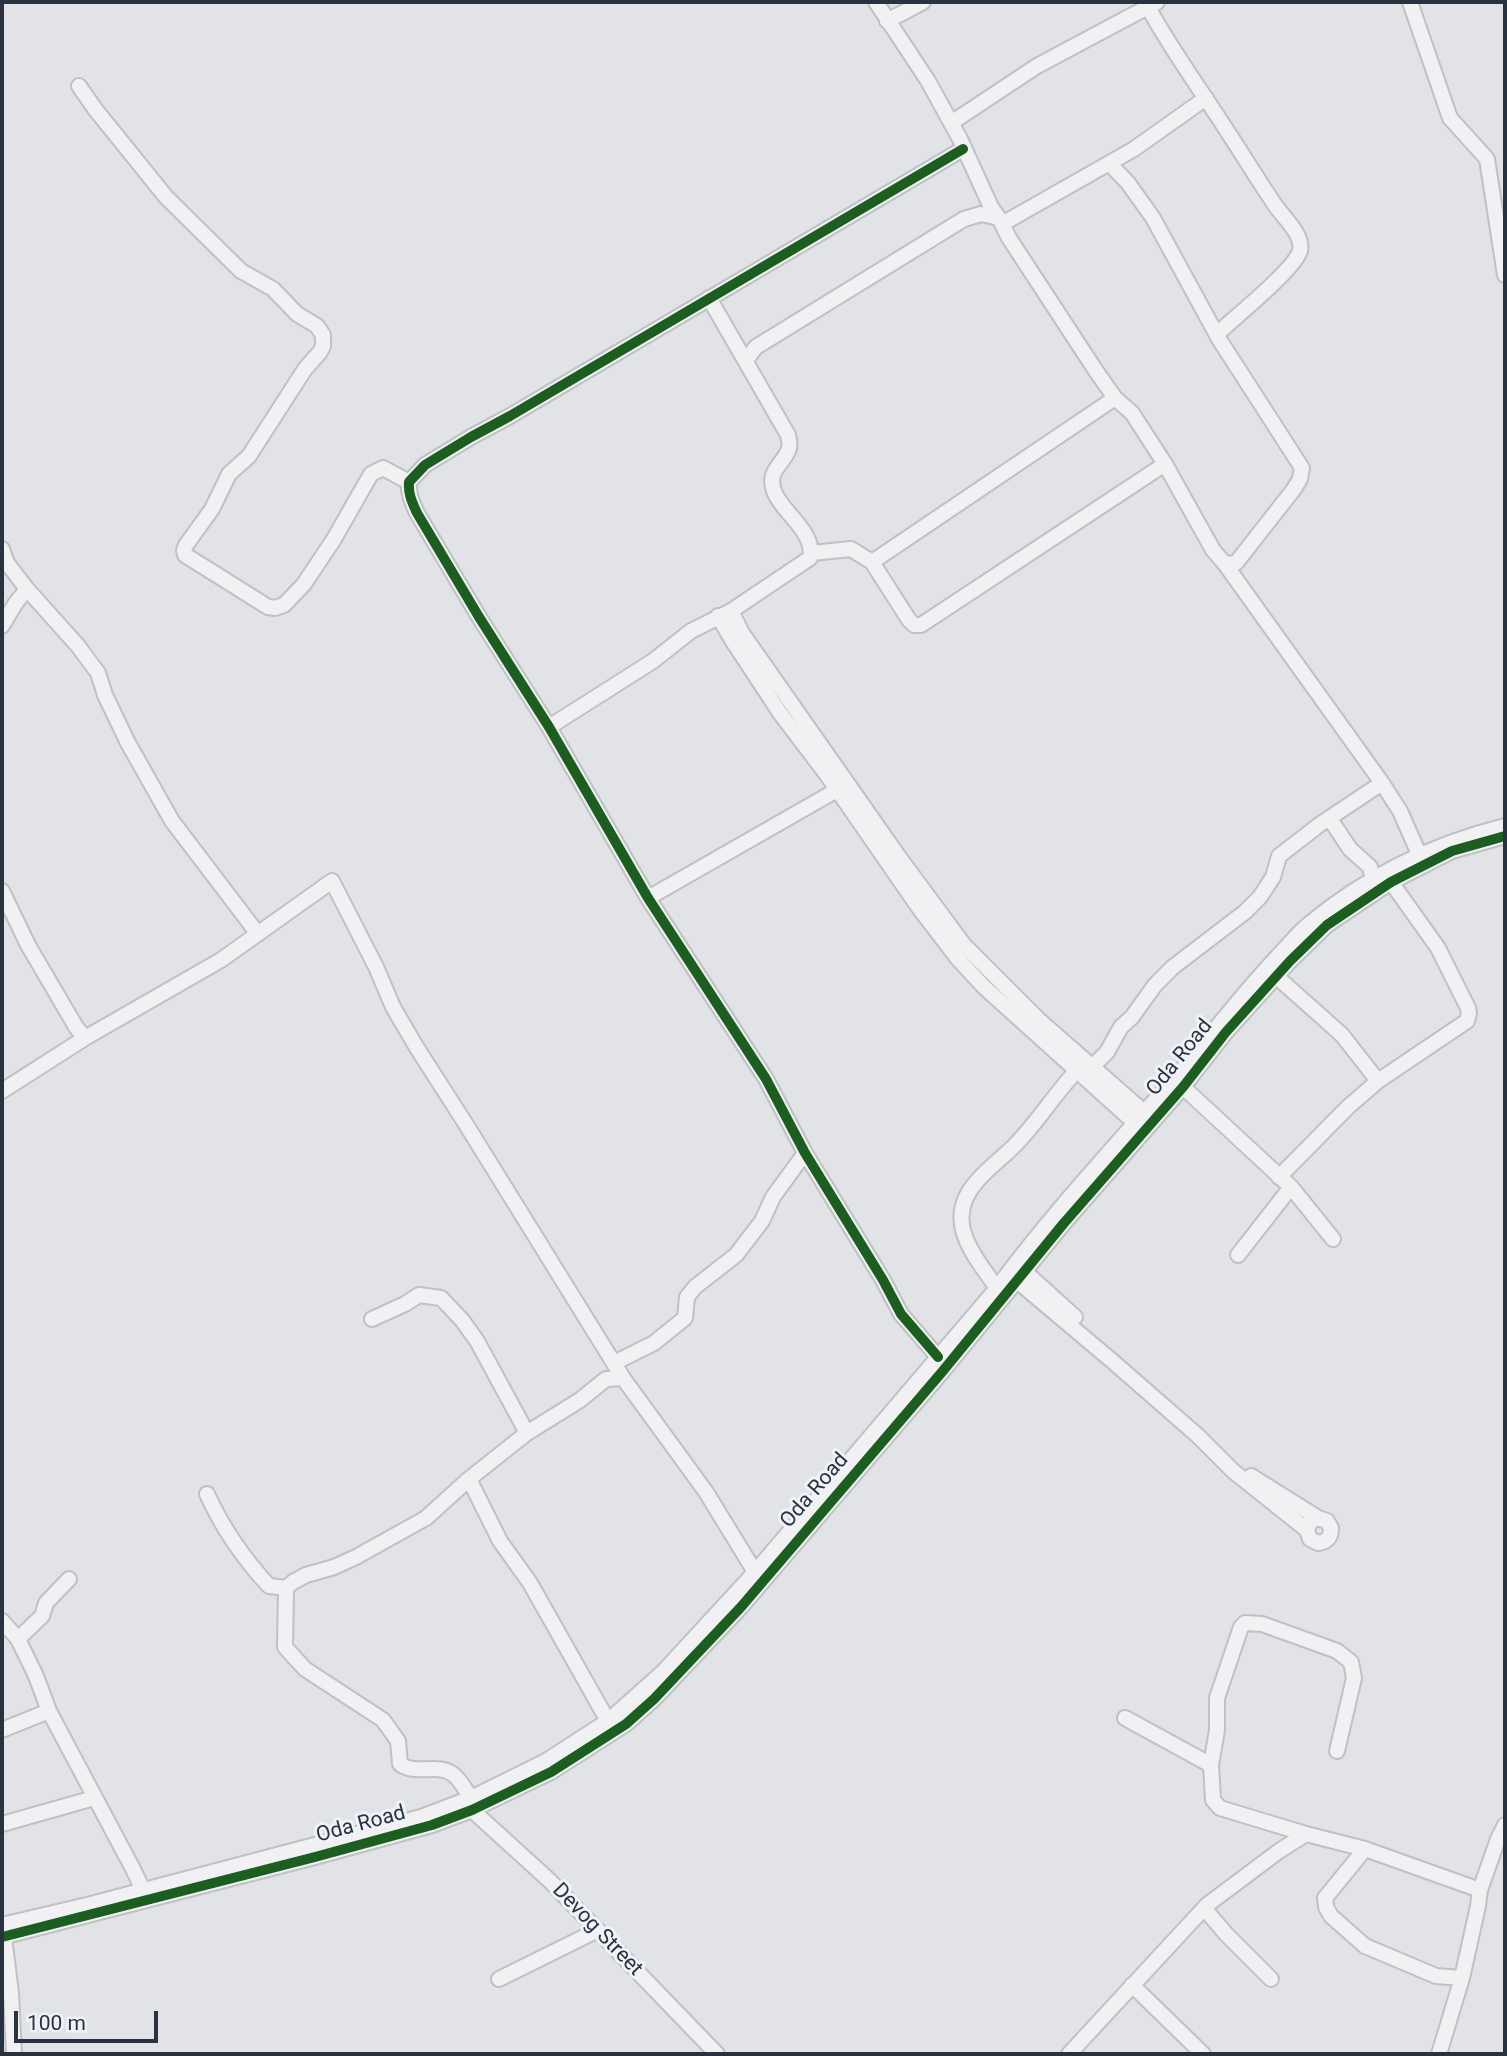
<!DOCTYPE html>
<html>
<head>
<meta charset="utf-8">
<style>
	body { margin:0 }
	#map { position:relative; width:1507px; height:2056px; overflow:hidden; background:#e1e3e6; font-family:Roboto,sans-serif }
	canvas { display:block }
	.frame { position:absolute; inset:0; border:4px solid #29323f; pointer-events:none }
	.scale { position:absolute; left:14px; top:2011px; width:144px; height:32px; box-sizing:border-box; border:4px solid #29323f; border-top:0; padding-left:9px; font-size:21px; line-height:24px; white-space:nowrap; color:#29323f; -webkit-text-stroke:5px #eff2f6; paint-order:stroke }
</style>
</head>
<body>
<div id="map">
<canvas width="1507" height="2056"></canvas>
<div class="frame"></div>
<div class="scale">100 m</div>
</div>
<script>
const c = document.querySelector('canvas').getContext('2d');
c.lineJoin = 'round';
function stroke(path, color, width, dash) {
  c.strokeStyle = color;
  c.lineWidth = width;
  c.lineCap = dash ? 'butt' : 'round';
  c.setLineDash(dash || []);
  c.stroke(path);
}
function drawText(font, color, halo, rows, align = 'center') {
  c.font = font + ' Roboto,sans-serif';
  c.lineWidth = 6;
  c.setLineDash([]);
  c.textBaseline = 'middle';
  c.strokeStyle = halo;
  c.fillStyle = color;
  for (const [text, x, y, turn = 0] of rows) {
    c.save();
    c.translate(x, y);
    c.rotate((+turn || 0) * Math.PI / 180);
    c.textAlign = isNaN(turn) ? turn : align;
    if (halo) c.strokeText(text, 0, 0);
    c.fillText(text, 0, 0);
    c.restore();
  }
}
const minor = new Path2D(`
	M876 2 928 81 960 139 991 207 999 218 1009 238 1096 371 1115 398 1132 413 1165 464 1213 550 1225 564 1236 563 1294 489 1300 479 1302 468 1219 339 1153 218 1128 183 1109 163
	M1410 2 1450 118 1487 159 1505 275
	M1148 7C1168 44 1191 76 1214 111 1235 142 1254 174 1275 205 1283 217 1304 235 1300 251 1293 271 1235 317 1217 334
	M887 21 923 2
	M79 86 95 109 166 197 241 271 273 289 297 314 317 326 323 335V346L320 352 305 369 249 456 229 474 212 509 186 545 184 550 185 555 268 607 275 608 284 605 304 584 334 539 371 474 383 468 409 482
	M951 123 1037 66 1157 2
	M1002 224 1134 149 1206 98
	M746 360 756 347 964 219 981 214 999 218
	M2 549 7 563 27 589 78 646 98 673 105 695 128 743 172 821 258 934
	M812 553 851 549 872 562 909 620 914 625H921L1165 464
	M872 562 1115 398
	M1225 564 1382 783 1400 811 1419 854
	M731 611 742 633 899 857 964 945 1039 1020 1144 1112
	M718 616 732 640 780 713 827 775 919 908 958 959 984 987 1135 1123
	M2 626 15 604 27 589
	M549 727 653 661 691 631 731 611 810 558C816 532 781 512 774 491 767 472 781 466 788 451 791 446 789 440 788 435L709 298
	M1330 819 1350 849 1370 867 1373 879
	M2 891 28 945 76 1027 85 1038
	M648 898 844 786
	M1277 977 1342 1035 1378 1081
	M1092 1067 1107 1052 1121 1027 1132 1017 1155 985 1173 967 1245 912 1260 897 1273 877 1279 856 1319 825 1382 783
	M1183 1087 1291 1187 1333 1239
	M2 1091 85 1038 221 960 332 881 376 967 393 1007 417 1048 467 1126 623 1378 706 1492 755 1572
	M1279 1177 1348 1107 1378 1081 1467 1021 1469 1013 1468 1008 1438 948 1391 882
	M1238 1255 1291 1187
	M1024 1271 1075 1317
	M1016 1280 1111 1360 1197 1435 1233 1471 1307 1530 1310 1539 1318 1543C1327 1542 1331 1537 1331 1528L1327 1521 1318 1518 1310 1522 1307 1530
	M997 1288C972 1253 942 1219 978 1180 990 1166 1005 1156 1017 1143 1040 1119 1058 1089 1082 1065
	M372 1319 405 1304 419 1295 441 1298 462 1320 477 1341 527 1433
	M938 1357 901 1314 883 1280 805 1153 766 1079 648 898 549 727 479 617 417 513C412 502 408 494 409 482L425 465 471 437 510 416 963 149
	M614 1363 654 1343 685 1318 687 1297 695 1287 736 1255 762 1221 773 1197 805 1153
	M1251 1476 1318 1518
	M469 1479 500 1541 530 1583 608 1721
	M207 1494C222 1527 244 1559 269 1586L286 1588 293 1582 306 1575 334 1567 356 1557 426 1518 469 1479 527 1433 580 1400 606 1379 623 1378
	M286 1588 285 1647 305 1669 383 1720 398 1741 400 1764C416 1776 438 1762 454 1775 461 1781 466 1791 471 1798
	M2 1621 18 1639 36 1676 49 1711
	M18 1639 42 1616 46 1603 69 1579
	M1125 1718 1211 1765
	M2 1730 49 1711 133 1869 143 1890
	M1337 1751 1354 1678 1351 1662 1337 1651 1262 1624 1245 1623 1241 1627 1217 1698V1730L1211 1765 1213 1800 1220 1808 1306 1834 1365 1849 1480 1890
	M472 1810 550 1881 717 2054
	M2 1824 94 1798
	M1365 1849 1325 1898 1326 1907 1331 1916 1365 1946 1436 1976 1462 1978
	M1204 1908 1226 1934 1271 1979
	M2 1925 91 1904 421 1817 471 1798 546 1761 608 1721 663 1672 755 1572 997 1288C1053 1212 1117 1144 1179 1073 1212 1034 1243 993 1278 956 1288 946 1297 934 1308 925 1365 877 1433 844 1505 826
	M2 1937 315 1857 432 1825 472 1810 551 1772 626 1724 654 1699 741 1607 942 1372 1064 1223 1183 1087 1226 1032 1290 961 1327 925 1391 882 1452 851 1505 836
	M4 1937 11 1993 14 2054
	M499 1979 598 1930
	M1132 1985 1203 2054
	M1069 2054 1207 1905 1279 1851 1306 1834
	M1439 2054 1462 1978 1478 1906 1480 1890 1498 1839 1505 1825`);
stroke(minor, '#bfc1c4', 18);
stroke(minor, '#f1f1f3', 14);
stroke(new Path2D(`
	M938 1357 901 1314 883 1280 805 1153 766 1079 648 898 549 727 479 617 417 513C412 502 408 494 409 482L425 465 471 437 510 416 963 149
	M2 1937 315 1857 432 1825 472 1810 551 1772 626 1724 654 1699 741 1607 942 1372 1064 1223 1183 1087 1226 1032 1290 961 1327 925 1391 882 1452 851 1505 836`), '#1b5e20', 10);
drawText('21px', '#29323f', '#eff2f6', [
	["Oda Road",1180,1058,-51],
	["Oda Road",815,1491,-49],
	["Oda Road",361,1825,-15],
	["Devog Street",597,1930,46]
]);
</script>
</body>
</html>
